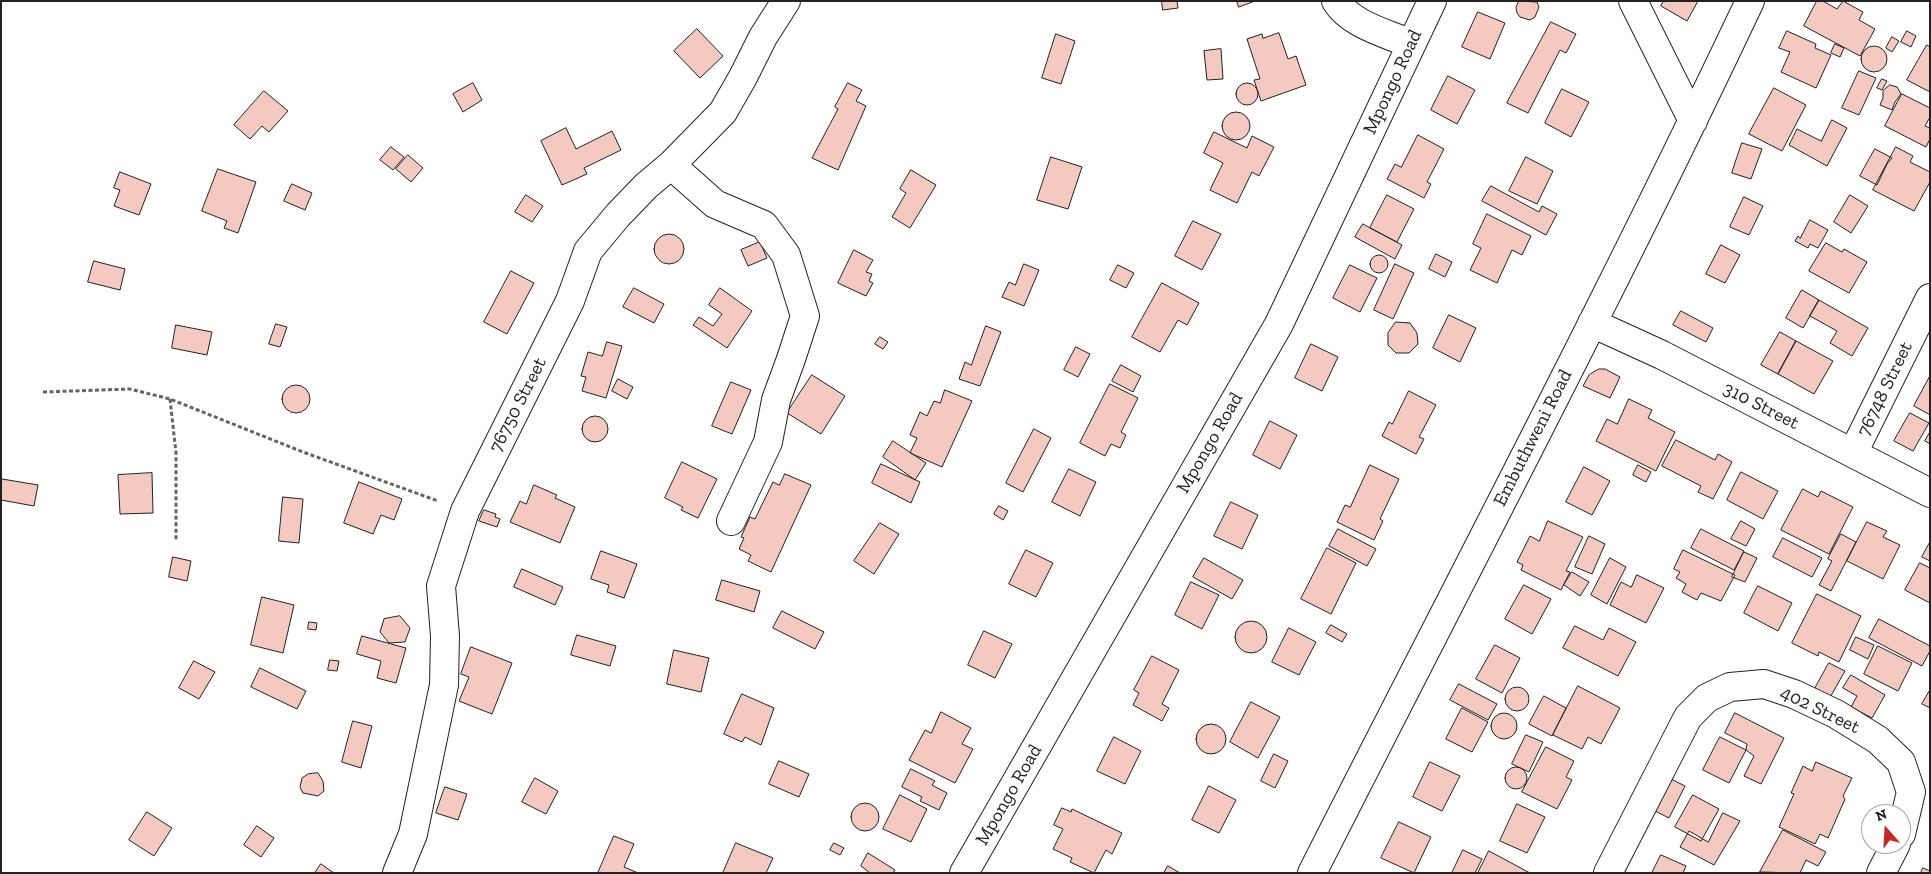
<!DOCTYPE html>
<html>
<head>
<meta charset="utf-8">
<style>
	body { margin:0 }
	#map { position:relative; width:1931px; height:874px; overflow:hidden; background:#fff; font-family:"Zilla Slab",serif }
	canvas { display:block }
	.frame { position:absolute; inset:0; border:2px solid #222; pointer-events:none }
	.north { position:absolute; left:1861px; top:804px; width:50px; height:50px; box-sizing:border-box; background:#fff; border:1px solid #a7a7a7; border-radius:50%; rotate:341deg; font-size:14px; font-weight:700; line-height:20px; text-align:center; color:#222 }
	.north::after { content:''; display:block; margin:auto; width:18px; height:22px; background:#c62828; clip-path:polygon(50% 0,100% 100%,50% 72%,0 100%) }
</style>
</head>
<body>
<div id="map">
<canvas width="1931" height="874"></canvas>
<div class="frame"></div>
<div class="north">N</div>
</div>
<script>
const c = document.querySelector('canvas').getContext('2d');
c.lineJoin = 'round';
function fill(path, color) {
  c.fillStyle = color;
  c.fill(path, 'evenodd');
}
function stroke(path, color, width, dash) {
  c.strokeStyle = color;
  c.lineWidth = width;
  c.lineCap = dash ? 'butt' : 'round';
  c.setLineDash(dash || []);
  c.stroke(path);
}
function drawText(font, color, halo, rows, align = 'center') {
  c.font = font + ' "Zilla Slab",serif';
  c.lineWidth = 4;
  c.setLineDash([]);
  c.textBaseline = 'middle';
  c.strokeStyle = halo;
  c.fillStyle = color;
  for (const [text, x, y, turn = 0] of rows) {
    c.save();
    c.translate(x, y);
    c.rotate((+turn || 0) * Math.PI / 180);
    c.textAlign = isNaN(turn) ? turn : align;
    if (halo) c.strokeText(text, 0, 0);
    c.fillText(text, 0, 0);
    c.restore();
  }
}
const building = new Path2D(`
	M1162 1H1177L1178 8 1163 10Z
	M1237 1H1255L1239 7Z
	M1519 1 1537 2 1539 7 1535 17 1530 20 1520 17 1517 13 1516 8Z
	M1664 1H1698L1687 21 1661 6Z
	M1817 1H1823L1837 9 1843 1 1863 12 1859 20 1875 29 1860 56 1804 26Z
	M1478 12 1505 23 1490 59 1462 47Z
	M1551 22 1576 34 1566 53 1560 50 1528 113 1507 103Z
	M697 29 723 56 700 78 674 51Z
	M1787 31 1816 44 1815 48 1831 55 1816 88 1781 72 1790 52 1779 48Z
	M1907 31 1916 36 1911 47 1901 42Z
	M1279 33 1288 59 1296 56 1306 85 1261 101 1254 80 1260 79 1247 39 1262 34 1263 38Z
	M1056 34 1075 41 1061 84 1042 78Z
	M1892 37 1899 41 1892 52 1886 48Z
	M1835 44 1844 48 1840 57 1831 53Z
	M1927 45 1930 47V92L1907 80Z
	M1861 59a13 13 0 1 1 26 0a13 13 0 1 1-26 0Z
	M1221 49 1223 79 1207 80 1204 51Z
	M1859 71 1876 78 1859 115 1842 108Z
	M1448 76 1475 90 1457 124 1431 110Z
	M1882 79 1887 81 1882 90 1877 88Z
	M1236 94a11 11 0 1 1 22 0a11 11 0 1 1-22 0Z
	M473 83 482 100 463 112 453 94Z
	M848 83 862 90 856 101 866 106 838 170 812 158 838 109 835 107Z
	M1890 85 1897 87 1901 94 1895 102 1892 110 1880 105 1883 98V91Z
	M1774 88 1806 105 1782 151 1749 134Z
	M1562 89 1589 102 1571 137 1545 123Z
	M264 91 288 111 269 132 262 126 250 139 234 125Z
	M1902 94 1930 108V117L1925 126 1930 128V139L1926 147 1885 126Z
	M1222 126a14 14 0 1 1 28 0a14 14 0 1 1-28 0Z
	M1832 120 1847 128 1827 166 1789 145 1797 129 1821 141Z
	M566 128 576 149 612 131 621 150 584 168 587 174 562 185 541 141Z
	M1214 132 1247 148 1252 136 1274 147 1259 176 1252 172 1237 203 1210 190 1223 163 1204 153Z
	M1418 135 1444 149 1427 182 1431 184 1424 198 1387 179 1395 164 1401 167Z
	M1742 143 1762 149 1751 179 1732 173Z
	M391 147 404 157 393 170 380 160Z
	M1896 147 1913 156 1910 162 1930 172V182L1914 211 1873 190Z
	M1875 149 1892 158 1887 164 1877 185 1860 176Z
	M408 155 423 168 411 182 396 169Z
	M1051 157 1082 167 1068 209 1037 200Z
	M1526 157 1553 171 1537 204 1509 191Z
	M218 169 256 182 238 233 224 228 227 221 202 211Z
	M911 170 936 185 910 228 892 217 906 193 900 189Z
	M120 172 151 184 139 215 114 206 120 190 114 188Z
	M292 184 312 193 305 210 284 201Z
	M1491 186 1539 212 1542 206 1557 214 1546 235 1482 201Z
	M526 195 543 206 532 222 515 212Z
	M1387 195 1414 209 1397 242 1370 228Z
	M1850 195 1868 206 1851 233 1834 222Z
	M1744 197 1763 206 1749 235 1730 227Z
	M1487 214 1531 236 1522 255 1512 250 1497 283 1470 270 1481 248 1473 244Z
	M1810 220 1828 230 1818 248 1810 244 1808 248 1795 241 1798 236 1800 238Z
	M1193 221 1221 234 1202 270 1175 256Z
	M1363 224 1402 245 1395 259 1355 237Z
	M654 249a15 15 0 1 1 30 0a15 15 0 1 1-30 0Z
	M760 242 767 258 748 266 741 250Z
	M1826 243 1842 252 1844 249 1867 262 1849 293 1809 271Z
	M1721 245 1740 255 1725 283 1706 274Z
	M854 250 873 260 866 272 872 274 869 281 873 283 866 296 838 283Z
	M1436 254 1452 262 1445 277 1429 269Z
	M1370 264a9 9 0 1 1 18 0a9 9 0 1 1-18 0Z
	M94 261 125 269 120 290 88 282Z
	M1024 264 1039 270 1024 306 1002 297 1009 282 1015 285Z
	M1395 264 1414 273 1393 319 1374 310Z
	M1118 265 1134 273 1126 288 1110 280Z
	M1350 265 1377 278 1360 312 1333 298Z
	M511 271 534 283 507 334 484 322Z
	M1162 283 1199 303 1187 325 1178 320 1160 352 1132 337Z
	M634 288 664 304 654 323 623 307Z
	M720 288 752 311 727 348 693 325 699 317 713 326 722 314 709 305Z
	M1802 290 1819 300 1803 328 1786 318Z
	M1819 300 1868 328 1852 356 1830 343 1837 331 1810 316Z
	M1681 311 1713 328 1706 342 1673 325Z
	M1449 315 1476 328 1460 362 1433 348Z
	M1396 322 1410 323 1417 333 1418 344 1409 353H1396L1388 345V333Z
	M276 324 287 327 280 347 269 344Z
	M176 325 212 332 207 355 172 348Z
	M986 326 1001 332 980 386 959 379 965 362 971 365Z
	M1780 332 1796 341 1778 374 1761 365Z
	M880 337 888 342 883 349 875 344Z
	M1796 341 1833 361 1814 394 1778 374Z
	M607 342 622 346 606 398 582 391 586 377 581 376 588 352 602 356Z
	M1311 344 1338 357 1322 391 1295 378Z
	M1076 347 1090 354 1078 377 1064 370Z
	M1121 365 1141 376 1133 392 1112 381Z
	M1599 369H1605L1620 377 1610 398 1583 386 1589 375Z
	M812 375 845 396 821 434 787 413Z
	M1930 376V415L1914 406Z
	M618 379 633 387 627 399 612 391Z
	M731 382 751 390 732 434 712 426Z
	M1110 384 1138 398 1121 432 1126 435 1120 448 1111 444 1105 456 1080 443Z
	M282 399a14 14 0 1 1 28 0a14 14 0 1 1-28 0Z
	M945 390 972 401 942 467 910 453 917 438 910 435 920 412 927 416 934 401 940 403Z
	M1409 391 1436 405 1419 437 1424 439 1416 454 1382 436 1389 422 1392 424Z
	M1629 399 1652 410 1648 418 1675 432 1656 471 1596 441 1607 419 1617 424Z
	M1910 413 1929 423 1913 451 1894 441Z
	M582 429a13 13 0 1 1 26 0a13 13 0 1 1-26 0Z
	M1270 421 1297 435 1280 469 1253 455Z
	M1034 429 1051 438 1023 492 1006 483Z
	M1930 432V444L1925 441Z
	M1676 440 1715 460 1718 454 1732 462 1713 499 1698 492 1701 486 1662 466Z
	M893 441 926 463 915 480 883 457Z
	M682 462 717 479 698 518 681 510 683 507 665 498Z
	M881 464 920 482 911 503 872 483Z
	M1370 465 1399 479 1380 519 1383 521 1374 540 1337 522 1345 505 1350 507Z
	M1638 465 1651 472 1646 482 1633 475Z
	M1584 467 1610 481 1592 515 1566 502Z
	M1069 469 1096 482 1080 516 1052 502Z
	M1741 472 1778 491 1763 519 1727 500Z
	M152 473 153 513 120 514 118 475Z
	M785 474 811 485 771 572 748 561 751 555 739 549 744 538 741 537 750 517 755 519 773 482 779 485Z
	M2 479 38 485 34 506 1 500Z
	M359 482 402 499 394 520 381 515 373 534 344 523Z
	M534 485 557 495 555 498 575 507 560 543 510 522 520 501 526 504Z
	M1803 489 1818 497 1821 491 1853 507 1829 554 1781 530Z
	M283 497 303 499 299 543 279 541Z
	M1231 502 1258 515 1242 549 1214 536Z
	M999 506 1008 511 1003 520 994 514Z
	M484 510 496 514 495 517 500 519 497 527 479 521Z
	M1548 521 1583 537 1566 571 1570 572 1561 590 1521 570 1523 565 1517 562 1530 536 1539 541Z
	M1741 521 1755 529 1746 546 1731 539Z
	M1867 522 1887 531 1883 537 1900 545 1883 579 1847 561Z
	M880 523 899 534 874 574 854 561Z
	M1338 529 1376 549 1367 566 1329 546Z
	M1701 529 1744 551 1734 570 1691 548Z
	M1841 534 1856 542 1831 591 1819 585 1832 561 1828 559Z
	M1589 536 1605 544 1592 574 1575 567Z
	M1783 538 1822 558 1812 577 1773 557Z
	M1930 542V561L1922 557Z
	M1327 548 1356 563 1331 614 1301 599Z
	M1026 550 1053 563 1036 597 1009 584Z
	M1683 550 1735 575 1721 601 1701 593 1697 600 1682 592 1686 584 1676 578 1680 572 1674 569Z
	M601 551 637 564 624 598 607 592 609 585 591 579Z
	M1744 552 1757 558 1745 582 1732 577Z
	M173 557 191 561 187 581 169 577Z
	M1204 558 1243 580 1232 599 1193 577Z
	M1610 558 1626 567 1607 604 1591 595Z
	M1920 563 1930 568V603L1905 590Z
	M522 569 563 587 555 605 514 587Z
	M1572 572 1589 582 1580 596 1564 585Z
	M1637 575 1664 588 1646 623 1610 605 1621 582 1631 587Z
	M722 580 760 591 754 612 716 600Z
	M1191 582 1219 595 1202 629 1175 615Z
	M1524 585 1551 599 1532 634 1505 619Z
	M1758 586 1792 603 1778 631 1744 613Z
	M1817 594 1861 616 1839 662 1819 652 1818 656 1792 643Z
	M262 597 294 605 283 653 251 645Z
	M782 611 824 632 815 649 773 628Z
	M400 616 410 628 405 642 389 643 380 632 384 619Z
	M1879 619 1930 646V651L1922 666 1869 638Z
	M1235 637a16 16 0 1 1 32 0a16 16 0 1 1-32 0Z
	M309 622 317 623 316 630 308 629Z
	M1331 625 1347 634 1342 642 1326 633Z
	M1575 626 1603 640 1609 628 1636 642 1618 676 1563 648Z
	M1289 628 1316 642 1299 675 1272 662Z
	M984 631 1012 644 995 678 968 665Z
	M577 635 616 646 610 666 571 655Z
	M362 636 406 648 396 683 377 678 381 661 357 654Z
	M1856 637 1874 645 1868 659 1850 650Z
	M1495 645 1520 658 1502 693 1476 679Z
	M1878 646 1912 663 1898 691 1864 674Z
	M471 647 512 663 492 714 459 701 469 677 461 674Z
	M674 650 709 658 701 692 667 684Z
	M1152 656 1179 670 1162 704 1169 708 1162 721 1133 705 1139 693 1134 690Z
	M330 660 339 661 337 671 328 670Z
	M194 661 215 672 199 699 179 688Z
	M1829 663 1845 671 1828 701 1813 692Z
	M260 668 306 691 297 709 251 687Z
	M1851 675 1885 695 1872 718 1851 707 1857 696 1843 688Z
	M1459 684 1497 704 1488 720 1450 700Z
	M1578 686 1620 708 1601 744 1588 737 1582 749 1553 735Z
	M1505 699a12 12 0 1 1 24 0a12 12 0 1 1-24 0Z
	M1930 690V708L1922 704Z
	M742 694 774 708 761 745 745 737 742 742 724 734Z
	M1544 696 1566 708 1552 736 1529 724Z
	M1251 702 1280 717 1258 758 1230 742Z
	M1462 708 1488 722 1472 752 1446 739Z
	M941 712 971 728 962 744 973 749 955 783 909 760 925 730 931 733Z
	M1491 726a13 13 0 1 1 26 0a13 13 0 1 1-26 0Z
	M1735 713 1784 738 1761 784 1744 776 1754 756 1746 750 1747 744 1725 733Z
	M353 721 372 726 361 768 342 762Z
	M1196 739a15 15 0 1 1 30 0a15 15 0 1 1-30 0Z
	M1526 735 1543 742 1529 772 1512 764Z
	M1114 737 1141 751 1125 784 1097 771Z
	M1720 737 1746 750 1729 783 1703 770Z
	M1546 747 1574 761 1566 777 1572 780 1557 809 1522 792Z
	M1274 754 1288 761 1275 788 1261 781Z
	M779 761 809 774 799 797 769 784Z
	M1430 762 1460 776 1442 811 1413 797Z
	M1816 762 1852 778 1843 796 1845 799 1828 838 1820 834 1815 844 1779 827 1794 794 1791 793 1803 766 1812 771Z
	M1505 778a11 11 0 1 1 22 0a11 11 0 1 1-22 0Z
	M911 769 935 781 932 785 947 793 939 810 920 801 922 797 902 787Z
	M318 773 323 781 324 791 318 796 303 793 300 787 302 778 308 774Z
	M535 778 558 791 546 814 522 802Z
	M1671 779 1685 786 1669 818 1655 811Z
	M1209 786 1236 800 1219 833 1192 820Z
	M445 787 467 794 458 820 436 813Z
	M900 795 927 809 911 842 883 829Z
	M1693 795 1719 809 1701 841 1675 827Z
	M851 817a14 14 0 1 1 28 0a14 14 0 1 1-28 0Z
	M1517 804 1545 817 1527 853 1500 841Z
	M1062 808 1071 812 1072 809 1122 833 1112 854 1106 850 1094 873 1070 862 1072 858 1053 849 1063 829 1054 825Z
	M147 812 172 828 154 856 129 840Z
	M1723 813 1740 821 1714 865 1680 847 1689 831 1708 842Z
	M1399 822 1431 837 1414 873 1381 858Z
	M257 826 274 838 261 857 244 845Z
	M1783 830 1826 852 1818 866 1806 860 1800 873 1760 872Z
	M614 836 634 844 624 867 638 873H598Z
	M736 843 773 858 766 873H723Z
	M834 843 844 848 840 855 830 850Z
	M1463 850 1482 859 1475 873H1452Z
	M1489 851 1530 873H1478Z
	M868 853 895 870 893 873H870L861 866Z
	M1661 855 1686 866 1683 873H1652Z
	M321 864 334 873H315Z
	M1168 866 1180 873H1164Z
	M1923 868 1930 871V873H1921Z`);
fill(building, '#f3c9c0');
stroke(building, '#222', 1);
const minor = new Path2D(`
	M1336 1C1351 25 1386 33 1411 44
	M1633 1 1693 121
	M671 165 715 204 764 225 786 255 805 316 791 359 776 400 768 442 731 521
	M1592 323 1662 355 1930 493
	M1853 453 1930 298
	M397 873 413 834 444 685 445 636 441 586 465 511 570 301 588 251 618 215 646 186 671 165 723 112 743 77 763 37 786 1
	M964 873 1279 324 1432 1
	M1312 873C1459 583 1611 295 1750 1
	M1608 873 1688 717 1707 698 1730 687 1764 684 1794 694 1836 714 1878 740 1901 762 1911 792 1901 834
	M1881 873 1896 844`);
stroke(minor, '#222', 30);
stroke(new Path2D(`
	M43 392 130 389 170 399 303 452 438 501
	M170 399 176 453V541`), '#646464', 3, [4, 2.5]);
stroke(minor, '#fff', 28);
drawText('19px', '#222', '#fff', [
	["Mpongo Road",1393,82,-65],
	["76748 Street",1885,389,-64],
	["76750 Street",518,405,-63],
	["310 Street",1761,406,27],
	["Embuthweni Road",1533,438,-63],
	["Mpongo Road",1210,443,-60],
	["402 Street",1820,710,26],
	["Mpongo Road",1009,795,-60]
]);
</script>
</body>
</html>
